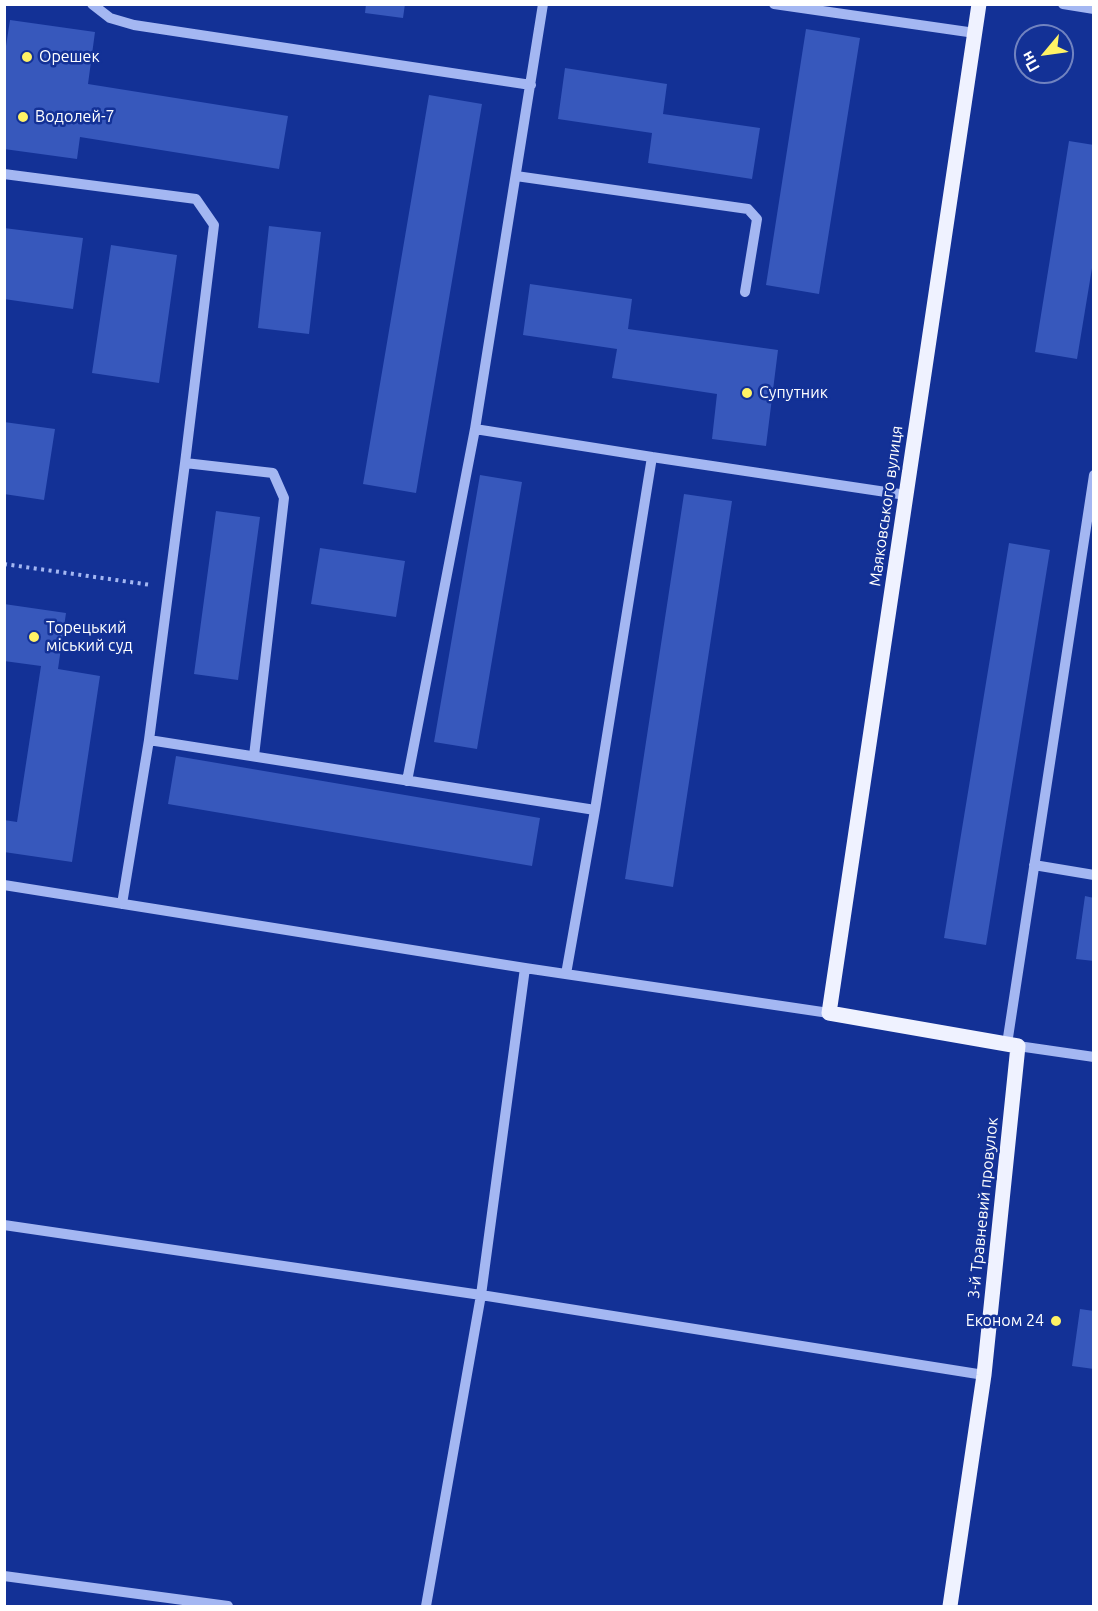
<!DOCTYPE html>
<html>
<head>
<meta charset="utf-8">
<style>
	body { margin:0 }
	#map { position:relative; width:1098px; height:1611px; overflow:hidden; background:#133196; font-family:Ubuntu,sans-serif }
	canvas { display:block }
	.frame { position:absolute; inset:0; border:6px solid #fff; pointer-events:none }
	.north { position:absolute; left:1014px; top:24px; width:60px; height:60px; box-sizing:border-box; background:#133196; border:2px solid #7183c0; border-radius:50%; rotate:241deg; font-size:16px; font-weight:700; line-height:24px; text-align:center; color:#fff }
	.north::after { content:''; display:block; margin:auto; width:21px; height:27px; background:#fff265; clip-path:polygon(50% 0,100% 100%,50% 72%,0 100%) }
</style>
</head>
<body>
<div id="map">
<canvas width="1098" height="1611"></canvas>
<div class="frame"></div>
<div class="north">Пн</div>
</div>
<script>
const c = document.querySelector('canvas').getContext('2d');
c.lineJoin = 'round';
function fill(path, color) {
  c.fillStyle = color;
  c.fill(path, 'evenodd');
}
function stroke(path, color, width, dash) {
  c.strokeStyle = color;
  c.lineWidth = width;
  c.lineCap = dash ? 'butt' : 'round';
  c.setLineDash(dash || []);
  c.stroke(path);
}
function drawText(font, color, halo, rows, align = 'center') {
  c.font = font + ' Ubuntu,sans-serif';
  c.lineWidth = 5;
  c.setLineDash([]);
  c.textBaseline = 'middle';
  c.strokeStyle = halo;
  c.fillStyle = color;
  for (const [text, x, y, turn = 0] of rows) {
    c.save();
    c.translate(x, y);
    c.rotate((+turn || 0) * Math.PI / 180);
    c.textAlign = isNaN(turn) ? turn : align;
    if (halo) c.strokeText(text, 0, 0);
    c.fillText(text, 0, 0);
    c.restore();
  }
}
fill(new Path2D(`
	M366 4H405L403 18 365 13Z
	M10 20 95 32 88 84 288 116 279 169 80 137 77 159 4 149V59Z
	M806 29 860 38 819 294 766 285Z
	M565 68 667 84 663 114 760 128 752 179 648 163 652 133 558 119Z
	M429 95 482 104 416 493 363 484Z
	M1069 141 1094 145V256L1077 359 1035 352Z
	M269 226 321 232 309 334 258 328Z
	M4 228 83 238 73 309 4 299Z
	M111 245 177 255 159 383 92 373Z
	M530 284 632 299 628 329 778 350 766 446 712 439 717 394 612 378 617 349 523 335Z
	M4 422 55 429 44 500 4 494Z
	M480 475 522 482 477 749 434 742Z
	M684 494 732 501 673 887 625 879Z
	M216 511 260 517 238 680 194 674Z
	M1009 543 1050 550 986 945 944 938Z
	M320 548 405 561 396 617 311 604Z
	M4 604 66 613 58 669 100 676 72 862 4 852V820L17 822 41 666 4 661Z
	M176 756 540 818 532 866 168 804Z
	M1085 896 1094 898V961L1076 959Z
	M1080 1309 1094 1311V1369L1072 1366Z`), '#3758bc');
stroke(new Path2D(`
	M4 564 151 585`), '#a4b7f2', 4, [3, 4.5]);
stroke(new Path2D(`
	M92 4 110 18 134 25 531 85
	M543 4 475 429 652 457 595 810
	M774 4 975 33
	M1063 4 1094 9
	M4 174 196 199 214 225 185 463 149 740
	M516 176 748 209 757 219 745 292
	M652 457 906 495
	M185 463 273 473 284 498 254 756
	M407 781 475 429
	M1034 865 1094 875
	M4 885 525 968 829 1013
	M122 904 149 740 595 810 566 974
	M1007 1044 1094 475
	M1018 1046 1094 1057
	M4 1225 481 1295 984 1375
	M4 1576 228 1606
	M426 1606 481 1295 525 968`), '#a4b7f2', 10);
stroke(new Path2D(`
	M950 1606 984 1375 1018 1046 829 1013 979 4`), '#eff2ff', 15);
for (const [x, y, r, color] of [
	[27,57,6,"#fff265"],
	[23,117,6,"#fff265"],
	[747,393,6,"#fff265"],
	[34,637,6,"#fff265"],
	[1056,1321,6,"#fff265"]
]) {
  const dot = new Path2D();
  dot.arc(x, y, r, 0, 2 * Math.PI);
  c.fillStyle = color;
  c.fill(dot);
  stroke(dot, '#133196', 2);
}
drawText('16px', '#fff', '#133196', [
	["Орешек",39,57],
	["Водолей-7",35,117],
	["Супутник",759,393],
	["Торецький",46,628],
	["міський суд",46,646],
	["Економ 24",1044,1321,"right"]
], 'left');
drawText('16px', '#fff', '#133196', [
	["Маяковського вулиця",886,506,-82],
	["3-й Травневий провулок",983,1208,-84]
]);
</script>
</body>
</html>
